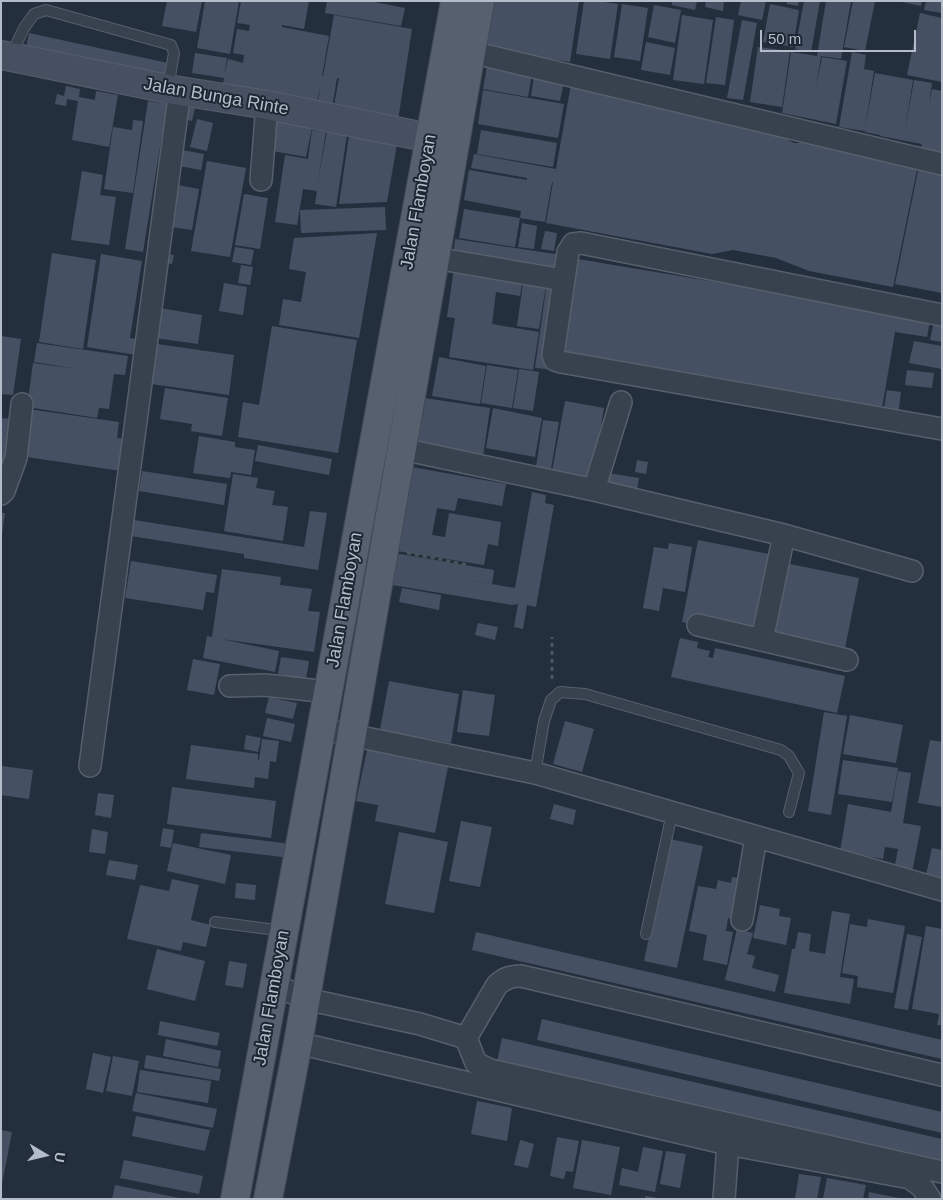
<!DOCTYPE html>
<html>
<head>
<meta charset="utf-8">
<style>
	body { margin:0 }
	#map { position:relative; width:943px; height:1200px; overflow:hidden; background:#242f3e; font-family:Arial,sans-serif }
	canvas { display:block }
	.frame { position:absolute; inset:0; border:2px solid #b4bcc9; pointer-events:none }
	.north { position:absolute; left:20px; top:1130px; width:50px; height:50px; -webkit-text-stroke:4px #1d2633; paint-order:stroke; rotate:99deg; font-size:14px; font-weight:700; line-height:20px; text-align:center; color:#b4bcc9 }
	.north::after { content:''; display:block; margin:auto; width:18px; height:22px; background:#b4bcc9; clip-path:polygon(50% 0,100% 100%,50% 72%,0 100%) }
	.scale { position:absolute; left:760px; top:30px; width:156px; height:22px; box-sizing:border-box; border:2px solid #b4bcc9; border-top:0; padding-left:6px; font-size:15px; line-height:18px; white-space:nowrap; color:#b4bcc9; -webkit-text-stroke:4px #1d2633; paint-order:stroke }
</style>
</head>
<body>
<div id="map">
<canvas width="943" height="1200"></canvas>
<div class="frame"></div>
<div class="north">U</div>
<div class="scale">50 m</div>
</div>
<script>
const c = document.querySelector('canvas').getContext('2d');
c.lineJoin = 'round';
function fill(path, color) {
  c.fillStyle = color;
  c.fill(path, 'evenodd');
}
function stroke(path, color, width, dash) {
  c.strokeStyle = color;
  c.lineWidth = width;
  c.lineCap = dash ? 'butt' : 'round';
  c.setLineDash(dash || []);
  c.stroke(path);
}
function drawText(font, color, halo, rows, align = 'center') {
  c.font = font + ' Arial,sans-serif';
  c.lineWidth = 4;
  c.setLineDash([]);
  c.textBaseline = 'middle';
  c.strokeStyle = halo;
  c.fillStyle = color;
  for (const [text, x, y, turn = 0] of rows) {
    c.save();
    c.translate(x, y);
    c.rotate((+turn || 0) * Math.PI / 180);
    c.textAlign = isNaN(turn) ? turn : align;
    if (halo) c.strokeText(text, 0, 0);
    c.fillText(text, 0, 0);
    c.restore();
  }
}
fill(new Path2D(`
	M167 1H202L196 32 162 26Z
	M205 1H239L230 54 197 48Z
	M241 1H309L304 29 282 25V27L329 36 322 76H323L334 15 412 29 397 127 332 116 339 78H337L332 108 317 105 321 84 316 105 223 84 224 78 192 73 195 53 227 58 224 76 228 59 243 63 244 55 233 53 237 29 249 31 250 25 237 23Z
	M327 1H369L405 8 401 26 325 13Z
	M490 1H579L570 62 482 48Z
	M584 1H598L618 4 610 59 576 54Z
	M672 1H697L695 10 672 5Z
	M706 1H724L723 11 705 7Z
	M741 1H766L762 20 738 15Z
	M787 1H799L798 6 787 4Z
	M804 1H820L811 52 795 49Z
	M826 1H851L841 59 821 56 816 88 822 57 847 61 836 124 782 113 791 52 817 56Z
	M853 1H875L865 51 844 47Z
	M898 1H922L921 6Z
	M926 1H942V13L924 10Z
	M622 4 648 8 640 61 614 57Z
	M770 4 799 10 793 47 763 42Z
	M654 5 681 10 675 43 648 37Z
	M920 13 942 18V82L907 75Z
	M682 15 713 20 704 84 673 80Z
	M716 17 734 20 725 85 706 83Z
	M742 20 757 23 743 100 727 98Z
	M29 33 168 63 165 77 26 48Z
	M646 42 675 48 670 75 641 70Z
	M758 47 790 51 782 107 750 102Z
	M852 52 866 55 864 69 874 71 865 129 875 73 913 80 904 135 914 80 932 83 929 104 932 89 942 91V152L921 149 922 144 880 136V135L865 132V131L839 127Z
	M487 66 532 74 528 97 483 89Z
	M534 76 564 81 560 101 531 96Z
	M571 84 756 124 794 143H835L919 160 893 287 809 271 776 258 733 250 712 254 546 223 553 182H552L545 222 520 218 521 211 464 200 469 170 527 180V178L471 168 474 154 556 169Z
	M66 86 80 89 79 97 95 100 96 91 118 95 109 147 72 140 78 101 67 99 66 106 55 104 57 94 64 96Z
	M483 90 564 104 558 138 478 124Z
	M148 101 167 104 143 252 125 249Z
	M186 101 196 103 192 121 182 119Z
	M272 116 313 122 306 157 267 150Z
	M197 119 213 123 207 151 190 147Z
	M133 120 143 121 133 193 104 189 113 127 132 130Z
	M312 130 326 132 317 186 327 132 347 135 336 207 315 204 317 191 303 189 297 225 275 222 285 155 308 159Z
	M481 130 557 143 553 167 477 154Z
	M349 136 397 144 387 202 339 204Z
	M176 149 204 154 201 170 173 165Z
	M207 161 246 168 230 257 191 251Z
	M919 166 942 170V293L895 284Z
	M82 171 103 175 100 195 116 197 109 245 71 240Z
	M172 184 199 189 192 230 165 226Z
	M244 194 268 198 260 249 235 245Z
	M385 207 386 230 301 233 300 210Z
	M464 209 520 218 515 247 459 238Z
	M522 223 537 226 534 249 518 247Z
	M545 231 557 233 554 251 541 249Z
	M377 233 359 338 279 325 283 299 301 302 306 272 289 269 294 238Z
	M455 239 562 255 559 274 453 258Z
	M235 247 254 250 251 265 232 262Z
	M52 253 96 260 83 349 39 342Z
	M161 253 174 255 172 264 160 262Z
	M101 254 142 261 130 338 138 339 136 355 87 347Z
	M572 258 877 309 930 321 927 337 895 332 881 414 555 359Z
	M241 265 253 267 250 285 238 283Z
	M454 268 523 278 520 296 496 292 492 324 539 332 533 370 449 357 455 318 447 317Z
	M524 276 547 279 539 329 517 326Z
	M547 282 559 284 547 369 535 368Z
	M224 283 247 287 243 315 219 311Z
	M159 308 202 315 198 344 155 338Z
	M934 321 942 322V342L930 340Z
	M272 326 357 340 338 453 238 437 243 402 259 405Z
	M1 336 21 339 13 395 1 394Z
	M914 341 942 346V369L909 363Z
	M37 343 128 356 125 375 114 374 109 409 99 408 97 418 27 407 33 363 78 369 34 362Z
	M157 344 234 355 229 395 151 384Z
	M439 357 486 366 480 404 432 396Z
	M487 365 518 370 512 408 481 403Z
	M519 369 539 372 533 411 513 408Z
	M907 370 934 373 932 388 905 385Z
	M165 388 228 398 222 436 191 431 192 424 160 419Z
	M887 390 901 392 898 416 883 414Z
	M425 398 490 408 483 457 410 446 415 414 423 415Z
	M565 401 604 408 592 478 552 471Z
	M493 408 542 418 535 457 486 448Z
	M28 409 119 422 117 438 126 439 121 471 20 456Z
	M1 418 12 419 3 478H1Z
	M543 420 559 422 551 469 536 467Z
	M199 436 235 442V447L255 450 251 475 231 472 230 478 193 473Z
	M258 445 332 459 329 475 255 461Z
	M637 460 648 462 646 474 635 472Z
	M412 467 506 484 502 506 458 498 455 511 437 508 432 535 445 537 449 513 501 522 498 546 488 544 484 565 397 551Z
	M142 471 227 484 224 505 139 491Z
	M601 472 639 478 636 496 598 489Z
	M233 474 258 478 256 488 275 491 272 505 288 507 283 541 224 531Z
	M532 492 546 495 545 503 554 505 536 607 527 605 523 629 514 627 518 604 512 605 392 585 394 553 494 570 492 584 420 572 515 588Z
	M310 511 327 513 318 570 244 558V554L131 536 134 520 304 547Z
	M1 513H5L2 534H1Z
	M698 540 774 555 758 637 682 622Z
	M669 543 692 547 685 592 663 588 659 611 643 608 654 547 668 549Z
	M131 561 217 575 214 593 206 592 203 610 125 598Z
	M785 563 859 578 844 653 770 638Z
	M222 569 281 577 280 585 312 589 308 611 320 612 314 652 221 639 279 651 275 672 203 658 207 636 212 637Z
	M402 588 441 595 439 610 399 602Z
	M478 623 498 627 495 640 475 635Z
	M680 638 698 642 697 648 710 651 708 657 713 658 715 648 845 676 837 713 671 677Z
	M281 657 309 661 306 679 278 674Z
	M193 659 220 664 214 695 187 690Z
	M389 681 459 694 451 743 380 730Z
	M463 690 495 695 489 736 457 732Z
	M269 697 297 703 293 719 265 713Z
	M824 712 847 716 831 815 808 811Z
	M850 715 903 725 896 763 843 754Z
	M267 718 295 724 291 742 263 736Z
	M565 721 594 729 582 772 553 764Z
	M246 735 261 738 258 752 244 749Z
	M262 739 279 741 276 762 270 761 268 779 255 777 254 788 186 779 191 745 258 754V760H259Z
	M930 740 942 742V807L918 803Z
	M368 746 449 762 435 833 375 821 378 805 356 801Z
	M843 760 898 768 892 802 838 794Z
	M1 766 33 770 29 799 1 795Z
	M898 771 911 773 903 823 921 826 912 873 894 870 898 849 885 847 883 859 840 851 848 804 891 812Z
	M172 787 276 801 271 838 167 824Z
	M98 793 114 795 111 818 95 815Z
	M554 804 576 810 573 825 550 819Z
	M461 821 492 827 480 887 449 881Z
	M163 828 174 830 171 848 160 846Z
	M92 829 108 832 105 854 89 852Z
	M399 832 448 842 434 913 385 904Z
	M201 833 291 844 290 858 199 847Z
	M670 839 703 846 677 968 644 961Z
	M173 843 231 855 225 884 167 871Z
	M932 848 942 850V878L926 875Z
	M109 860 138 865 135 880 106 875Z
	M732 877 744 879 737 920 728 918 726 931 733 932 727 965 703 960 707 935 689 931 698 886 716 889 718 880 731 883Z
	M172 879 199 885 191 920 211 925 206 947 183 942 181 951 127 939 140 885 169 891Z
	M236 883 256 885 255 900 235 898Z
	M760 905 780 909 779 916 791 918 786 945 753 938Z
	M832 911 850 914 840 977 854 979 850 1004 784 993 792 949H795L798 932 811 934 809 951 825 954Z
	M868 919 905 926 893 993 857 987 858 976 842 973 850 924 867 927Z
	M926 926 942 929V1025H937L939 1014 912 1009Z
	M737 929 753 933 747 954 755 956 752 968 779 975 775 992 725 980Z
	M476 932 942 1040V1059L472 950Z
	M907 934 922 937 908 1010 894 1008Z
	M157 949 205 961 195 1001 147 989Z
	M229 961 247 964 243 988 225 985Z
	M542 1019 942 1112V1133L537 1040Z
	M160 1021 220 1033 217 1046 158 1035Z
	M502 1038 942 1139V1165L497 1062Z
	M166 1039 221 1051 218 1067 163 1056Z
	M93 1053 111 1057 103 1093 86 1089Z
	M146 1055 221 1069 219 1081 144 1068Z
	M113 1056 139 1061 132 1096 106 1091Z
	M140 1070 211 1081 208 1103 137 1092Z
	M136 1093 217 1109 213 1128 132 1111Z
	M477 1101 512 1108 507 1141 471 1134Z
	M136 1116 210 1130 205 1151 132 1136Z
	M1 1130 12 1132 2 1184 1 1183Z
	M557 1137 579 1141 573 1172 566 1171 564 1179 550 1176Z
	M520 1140 534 1144 528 1168 514 1165Z
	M582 1140 620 1147 611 1195 573 1188Z
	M643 1147 663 1151 655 1192 619 1185 622 1168 638 1172Z
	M666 1151 686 1154 680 1188 660 1184Z
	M124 1160 203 1176 199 1194 120 1178Z
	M799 1174 821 1177 817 1199H795Z
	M827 1178 866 1185 863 1199H823Z
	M115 1185 179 1198V1199H112Z
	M869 1192 899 1198V1199H868Z
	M645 1196 657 1198V1199H645Z`), '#455162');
const lane = new Path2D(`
	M10 57 24 28 34 14 46 10 171 45 174 53 168 88
	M535 773 544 721 551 700 560 692 585 694 781 750 789 756 799 773 789 812
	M215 922 284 931
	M646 934 672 813`);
const street = new Path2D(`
	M471 52 942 164
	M261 180 267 105
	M435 258 563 280
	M942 315 581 243 573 244 568 252 553 355 555 360 561 362 942 429
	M402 449 594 490 784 535 912 571
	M594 490 621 402
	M1 494 4 491 16 458 22 404
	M698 625 847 660
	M762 640 784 535
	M230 686 265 685 328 692
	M322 729 535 773 942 890
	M90 766 180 90
	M742 920 756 837
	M275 985 306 999 420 1024 466 1038 497 985C505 978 511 976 521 976L942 1075
	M466 1038 476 1063 490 1070 942 1172
	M298 1043 728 1144 910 1178 922 1187 930 1199
	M724 1199 728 1144`);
const secondary = new Path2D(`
	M1 55 168 89 267 105 430 138`);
const primary = new Path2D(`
	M235 1199 455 1
	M268 1199 298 1043 480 1`);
stroke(lane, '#565f6c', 12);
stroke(street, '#565f6c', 24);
stroke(secondary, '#565f6c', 30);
stroke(primary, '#414a57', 30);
stroke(new Path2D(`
	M407 553 469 565
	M552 679V637`), '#44595c', 3, [4, 4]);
stroke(lane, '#38414e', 10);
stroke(street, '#38414e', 21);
stroke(secondary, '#465061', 28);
stroke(primary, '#56606e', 28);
drawText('18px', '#b4bcc9', '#1d2633', [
	["Jalan Bunga Rinte",216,97,10],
	["Jalan Flamboyan",419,202,-80],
	["Jalan Flamboyan",345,600,-80],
	["Jalan Flamboyan",272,998,-80]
]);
</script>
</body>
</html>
